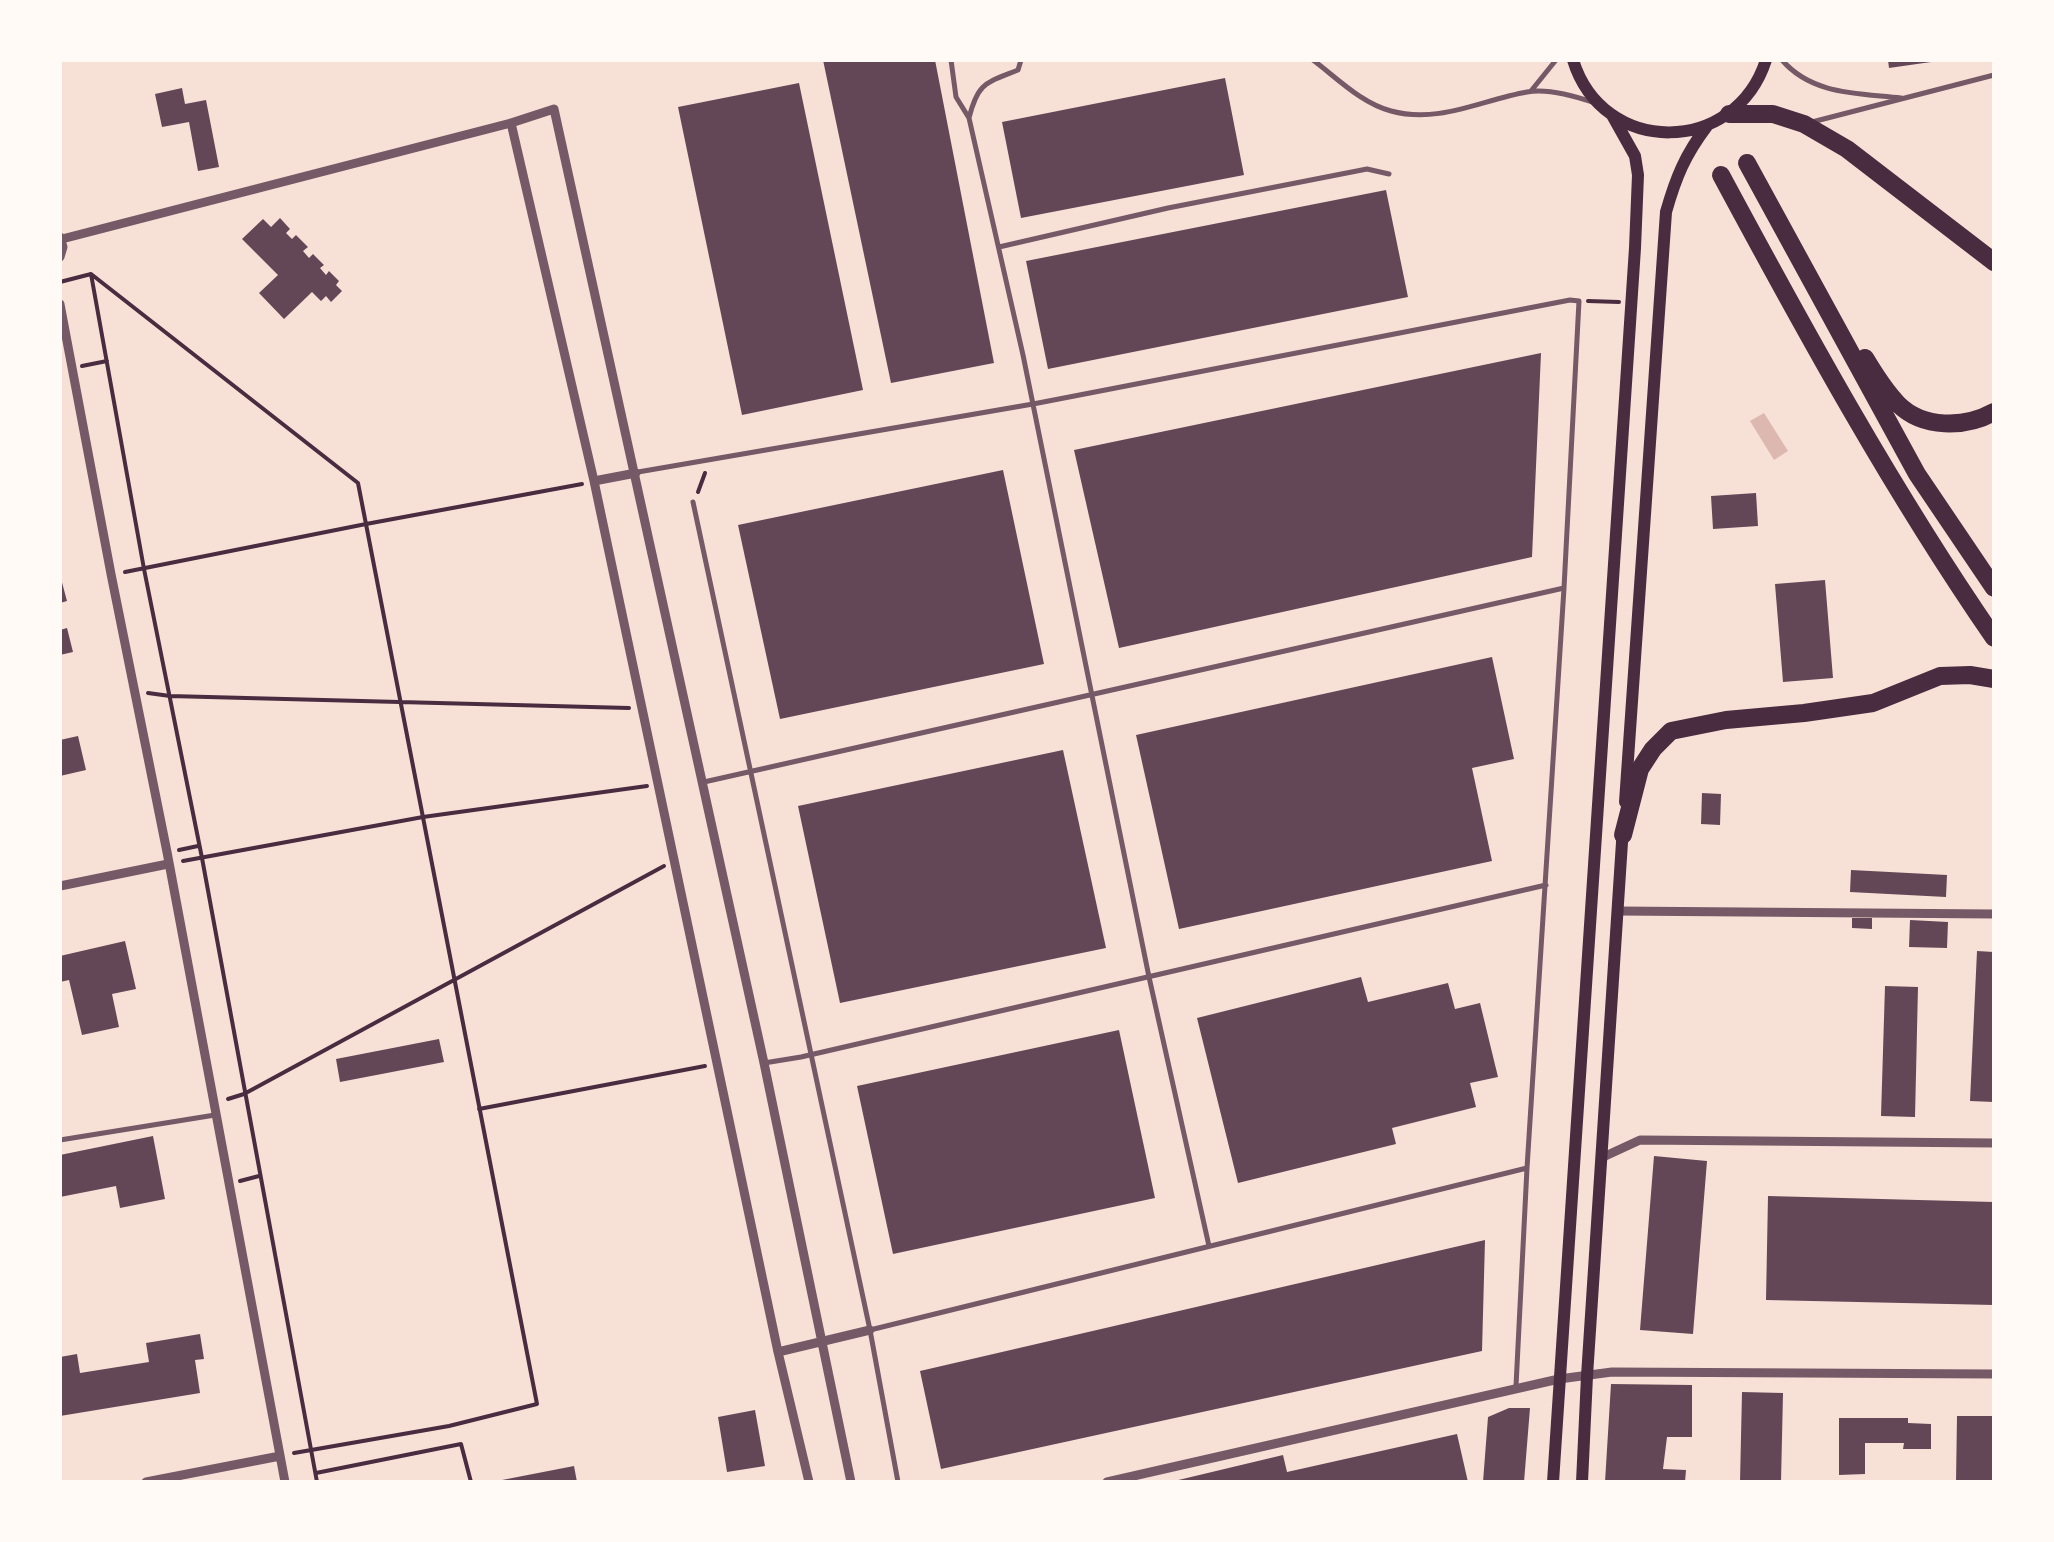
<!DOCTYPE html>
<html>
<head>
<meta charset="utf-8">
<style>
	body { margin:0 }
	#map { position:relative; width:2054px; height:1542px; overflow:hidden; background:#f7e1d7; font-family:"DM Sans",sans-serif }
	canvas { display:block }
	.frame { position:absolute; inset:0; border:62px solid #fffaf5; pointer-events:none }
</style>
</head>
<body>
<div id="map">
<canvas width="2054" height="1542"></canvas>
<div class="frame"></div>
</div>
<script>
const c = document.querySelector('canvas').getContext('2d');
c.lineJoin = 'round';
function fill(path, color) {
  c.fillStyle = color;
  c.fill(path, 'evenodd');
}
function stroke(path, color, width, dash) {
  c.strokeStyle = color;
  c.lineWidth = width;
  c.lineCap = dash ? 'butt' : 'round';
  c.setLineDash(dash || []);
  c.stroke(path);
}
fill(new Path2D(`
	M1764 413 1788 451 1774 460 1750 421Z`), '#dcb8b0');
fill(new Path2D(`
	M823 60H935L994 363 891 383Z
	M1888 60H1931V62L1889 68Z
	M1225 78 1244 175 1021 218 1002 122Z
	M799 83 863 390 742 415 678 107Z
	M182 88 185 104 206 100 219 167 198 171 189 122 162 127 155 94Z
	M1386 190 1408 297 1048 369 1026 261Z
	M280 218 290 229 286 233 292 239 296 235 308 247 303 251 309 258 313 254 324 265 320 268 326 275 329 271 339 281 336 285 342 291 331 302 326 296 321 301 312 292 284 319 259 293 278 275 242 239 263 219 271 227Z
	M1541 353 1532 557 1119 648 1074 450Z
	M1003 470 1044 664 780 719 738 525Z
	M1756 493 1758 526 1713 529 1711 496Z
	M60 575 67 601 60 603Z
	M1825 580 1833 678 1783 682 1775 584Z
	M67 628 73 652 60 655V630Z
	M1492 657 1514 759 1472 768 1492 861 1179 929 1136 735Z
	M78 736 86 770 60 776V740Z
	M1063 750 1106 948 840 1003 798 806Z
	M1702 793 1721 794 1720 825 1701 824Z
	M1851 870 1947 875 1946 897 1850 892Z
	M1852 918H1872V929L1852 928Z
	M1910 920 1948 922 1947 948 1909 947Z
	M125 941 136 989 112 994 119 1027 82 1035 69 980 60 982V956Z
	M1977 951 1994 952V1102L1970 1101Z
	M1361 977 1368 1002 1448 983 1455 1009 1480 1003 1498 1077 1470 1083 1476 1107 1392 1128 1396 1144 1238 1183 1197 1018Z
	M1885 986 1918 987 1915 1117 1881 1116Z
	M1119 1030 1155 1198 893 1254 857 1086Z
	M439 1039 444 1062 340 1082 336 1059Z
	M153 1136 165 1199 120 1208 116 1186 60 1197V1155Z
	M1654 1156 1707 1161 1693 1334 1640 1330Z
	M1768 1196 1994 1202V1305L1766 1300Z
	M1485 1240 1482 1351 941 1469 920 1371Z
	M200 1334 204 1359 195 1360 200 1393 60 1416V1357L77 1354 80 1373 149 1362 146 1343Z
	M1611 1384 1692 1385V1437H1667L1663 1469 1686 1470 1685 1482H1605Z
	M1742 1392 1783 1393 1781 1482H1740Z
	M1509 1408H1530L1524 1482H1483L1488 1417Z
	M755 1410 765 1466 727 1472 718 1417Z
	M1957 1416H1994V1482H1956Z
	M1839 1418H1908V1423L1931 1424V1449H1903L1904 1443H1865V1474L1839 1475Z
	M1457 1434 1468 1482H1170L1283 1455 1287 1472Z
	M574 1466 577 1482H502V1480Z`), '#644757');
stroke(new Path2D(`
	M91 274 358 483 537 1404 449 1426 294 1453
	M60 282 91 274 144 569 202 858 317 1482
	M1588 301 1619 302
	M82 366 107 361
	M698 492 705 473
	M125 572 366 524 582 484
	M148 693 170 696 629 708
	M179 850 198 846
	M183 861 423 817 647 786
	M228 1099 244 1094 664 866
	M479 1109 705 1066
	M240 1181 259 1176
	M316 1473 461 1444 471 1482`), '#4a2c40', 4);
stroke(new Path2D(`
	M951 60 956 97 969 118 1023 355 1149 977 1209 1246
	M1313 60C1337 78 1361 103 1391 111 1439 124 1481 100 1527 92 1548 88 1575 96 1595 103
	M1782 60C1812 95 1858 93 1901 98
	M1531 91 1556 60
	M969 118C978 82 986 83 1018 70L1021 60
	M1812 122 1994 75
	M999 247 1168 208 1367 169 1389 174
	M638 472 1033 404 1570 300 1579 301 1564 588 1527 1168 1516 1386
	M693 502 870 1330 898 1482
	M704 782 1564 588
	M764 1063 801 1057 1546 885
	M60 1140 215 1115
	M870 1330 1527 1168`), '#755966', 5);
stroke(new Path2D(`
	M511 123 594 481 778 1352 809 1482
	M60 237 63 247 60 257
	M62 239 511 123 554 109 764 1063 851 1482
	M60 304 111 574 167 852 285 1482
	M594 481 636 473
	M60 886 168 864
	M1618 911 1994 914
	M1601 1158 1640 1140 1994 1143
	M778 1352 870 1330
	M146 1482 280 1456
	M1107 1482 1559 1379 1612 1372 1994 1374`), '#755966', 9);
stroke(new Path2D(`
	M1573 60C1603 157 1735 156 1766 60
	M1625 802 1666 212C1676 177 1685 155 1707 126
	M1553 1482 1635 248 1638 175 1635 156 1612 115
	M1582 1482 1587 1376 1623 827`), '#4a2c40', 12);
stroke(new Path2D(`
	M1729 114H1773L1804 124 1847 149 1994 262
	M1747 163 1917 474 1994 588
	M1721 175C1806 333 1892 490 1994 638
	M1865 358C1874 373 1885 391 1898 404 1923 429 1965 428 1994 412
	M1623 835 1640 769 1653 749 1671 731 1726 720 1804 713 1873 703 1940 676 1970 675 1994 679`), '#4a2c40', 18);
</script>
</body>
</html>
